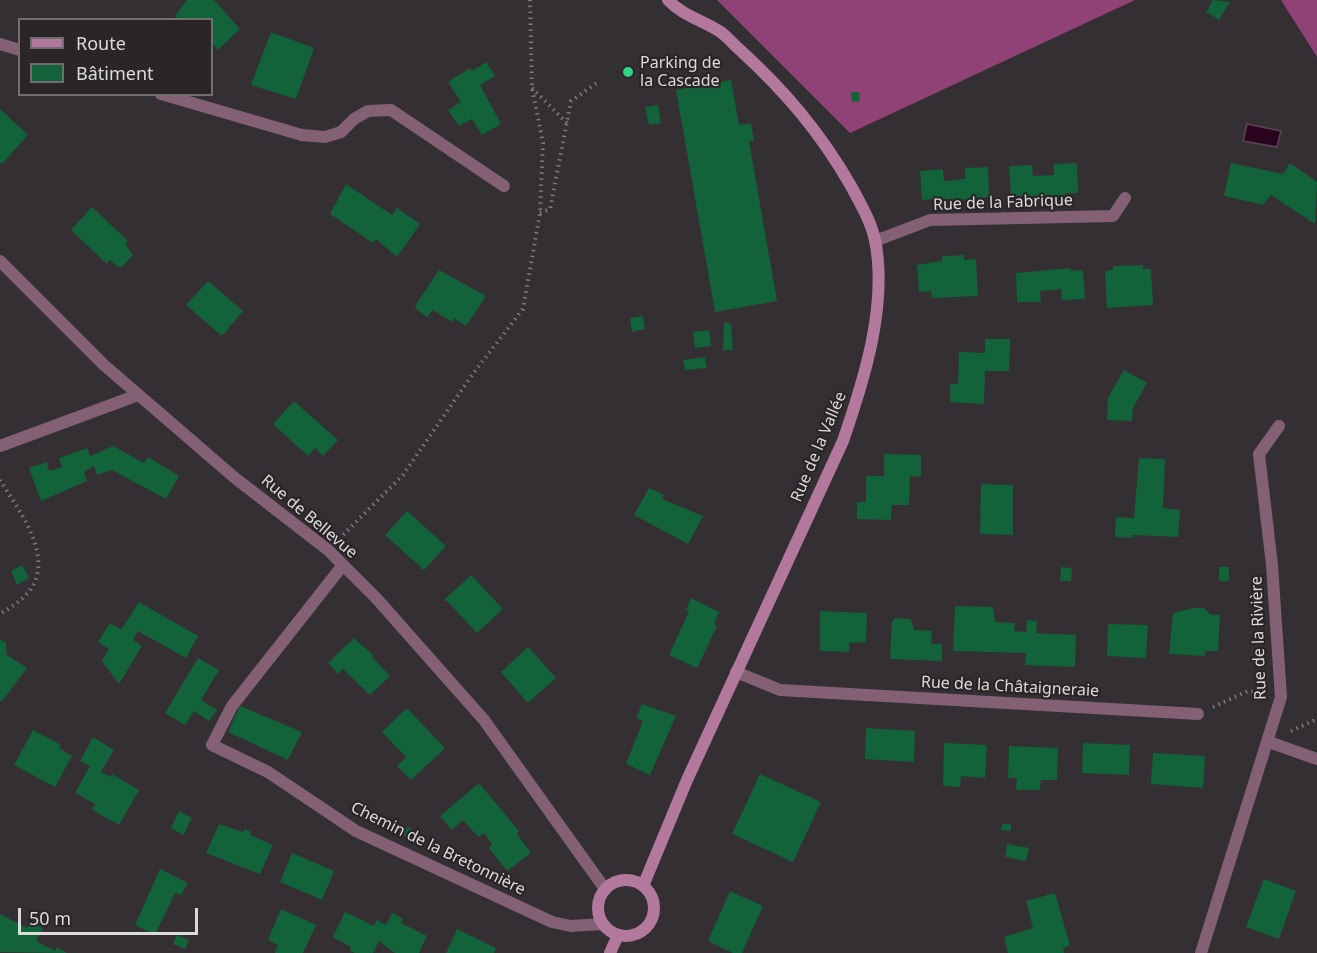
<!DOCTYPE html>
<html>
<head>
<meta charset="utf-8">
<style>
	body { margin:0 }
	#map { position:relative; width:1317px; height:953px; overflow:hidden; background:#342f32; font-family:"Noto Sans",sans-serif }
	canvas { display:block }
	.legend { position:absolute; left:18px; top:18px; width:195px; height:78px; box-sizing:border-box; background:#2a2628; border:2px solid #726e70; margin:0; padding:8px 10px; list-style:none; font-size:18px; color:#dddadc }
	.legend li { display:flex; align-items:center; gap:12px; height:30px }
	.legend b { width:30px; border:2px solid #726e70 }
	.scale { position:absolute; left:18px; top:908px; width:180px; height:27px; box-sizing:border-box; border:3px solid #dddadc; border-top:0; padding-left:8px; font-size:18px; line-height:21px; white-space:nowrap; color:#dddadc; -webkit-text-stroke:4px #2a2628; paint-order:stroke }
</style>
</head>
<body>
<div id="map">
<canvas width="1317" height="953"></canvas>
<ul class="legend">
<li><b style="height:8px;background:#b2799c"></b>Route</li>
<li><b style="height:16px;background:#12623a"></b>Bâtiment</li>
</ul>
<div class="scale">50 m</div>
</div>
<script>
const c = document.querySelector('canvas').getContext('2d');
c.lineJoin = 'round';
function fill(path, color) {
  c.fillStyle = color;
  c.fill(path, 'evenodd');
}
function stroke(path, color, width, dash) {
  c.strokeStyle = color;
  c.lineWidth = width;
  c.lineCap = dash ? 'butt' : 'round';
  c.setLineDash(dash || []);
  c.stroke(path);
}
function drawText(font, color, halo, rows, align = 'center') {
  c.font = font + ' "Noto Sans",sans-serif';
  c.lineWidth = 4.5;
  c.setLineDash([]);
  c.textBaseline = 'middle';
  c.strokeStyle = halo;
  c.fillStyle = color;
  for (const [text, x, y, turn = 0] of rows) {
    c.save();
    c.translate(x, y);
    c.rotate((+turn || 0) * Math.PI / 180);
    c.textAlign = isNaN(turn) ? turn : align;
    if (halo) c.strokeText(text, 0, 0);
    c.fillText(text, 0, 0);
    c.restore();
  }
}
fill(new Path2D(`
	M717 0H1135L850 133Z
	M1281 0H1317V57Z`), '#904175');
const water = new Path2D(`
	M1247 124 1281 131 1277 147 1243 141Z`);
fill(water, '#2a031e');
stroke(water, '#604457', 1.5);
fill(new Path2D(`
	M187 0H214L240 29 218 50 212 43V20H178L175 16Z
	M1213 0 1230 2 1219 20 1206 12Z
	M271 32 314 48 296 99 251 85Z
	M486 62 495 76 480 85 501 124 482 135 472 119 459 126 448 110 461 102 448 82 470 68 472 71Z
	M731 80 739 125 751 123 754 141H749L777 301 715 312 676 90Z
	M851 92H859L860 101 852 102Z
	M658 105 661 123 649 125 645 107Z
	M0 109 28 135 2 164 0 162Z
	M1077 163 1078 193H1065V196H1011L1009 166 1032 165 1033 176 1054 175V164Z
	M1231 163 1283 174 1290 163 1317 182 1315 224 1271 195 1263 205 1224 196Z
	M988 167 989 197 934 202V199L922 200 920 171 943 169 944 181 965 179V168Z
	M346 184 392 215 397 208 420 224 397 257 376 239 373 243 330 214Z
	M92 207 128 241 125 244 133 255 122 267H118L110 260 107 264 71 230Z
	M964 255V260L976 259 978 296 932 298 931 291 919 292 917 265 942 261V256Z
	M1143 265V269H1151L1153 305 1107 308 1105 271 1113 270V266Z
	M1070 268 1071 271 1083 270 1085 299 1062 300 1061 289 1051 290 1040 291 1041 302H1017L1016 273Z
	M439 270 486 296 466 326 454 318 452 322 433 310 427 317 417 310 415 306Z
	M208 281 243 311 222 336 186 305Z
	M643 316 645 329 632 332 630 318Z
	M724 322 731 324 733 350H723Z
	M709 330 711 346 695 348 693 332Z
	M985 339H1010L1009 371H985L984 404 950 402V384H958L959 352 985 353Z
	M705 357 707 368 685 370 683 360Z
	M1124 370 1147 383 1133 408 1132 421 1107 420 1108 398Z
	M294 401 338 440 323 456 315 448 308 456 273 424Z
	M113 446 144 463 148 457 179 476 166 499 112 470 97 475 94 466 84 472 87 481 41 501 29 468 47 462 49 471 62 467 59 458 87 448 90 456Z
	M884 454 921 455V477L910 476 909 505H892L891 520 857 519V502H866V476H884Z
	M1139 458 1165 459 1163 508 1180 510 1178 537 1133 535 1132 538 1115 537 1116 517 1134 518Z
	M981 484 1013 485V535L980 534Z
	M649 488 664 495 662 499 703 516 688 544 634 515Z
	M407 511 446 546 424 570 385 535Z
	M22 565 29 578 17 585 11 571Z
	M1061 567 1072 568 1071 581H1060Z
	M1219 567H1229V581H1219Z
	M471 575 503 609 477 633 445 599Z
	M691 598 719 612 714 624 717 626 697 668 669 655 689 612 686 610Z
	M139 602 198 636 186 658 138 631 133 640 142 646 119 684 102 661 109 649 98 642 110 623 120 629 123 627Z
	M955 606 993 607 995 622 1015 623 1014 631 1026 632 1027 620 1037 621 1036 633 1076 635 1075 667 1025 665 1026 653 953 651Z
	M1193 608H1204L1211 615H1220L1218 651H1205V656L1169 654 1173 613Z
	M820 611 867 613 866 642 849 643V652L820 651Z
	M895 618 911 619 914 630 932 631 931 644H942V661L890 659 892 621Z
	M1108 624 1148 625 1146 658 1107 656Z
	M354 638 373 655 372 657 390 676 370 695 343 669 338 674 328 663Z
	M0 639 6 643 7 655 27 668 3 700 0 701Z
	M528 647 556 678 528 703 501 672Z
	M198 658 219 670 201 700 217 710 209 721 194 711 185 725 165 713Z
	M642 704 676 716 650 775 626 764 643 721 636 718Z
	M240 706 302 732 288 760 228 732Z
	M407 708 445 748 411 780 397 766 406 757 382 732Z
	M866 728 915 731 914 762 865 759Z
	M33 730 61 745 59 748 72 756 55 787 14 765Z
	M93 737 114 750 101 772 111 777 112 774 139 790 119 825 92 810 95 804 75 793 90 766 80 761Z
	M944 743 987 745 985 778 961 776 960 787 943 786Z
	M1083 743 1130 745 1129 775 1082 773Z
	M1009 746 1058 748 1057 780H1041L1040 790H1016L1017 778H1008Z
	M1153 753 1205 756 1203 788 1151 784Z
	M760 774 821 802 793 862 732 834Z
	M479 783 519 831 517 834 531 853 507 871 489 848 492 844 484 833 478 837 463 820 452 830 440 816Z
	M179 811 192 818 183 835 171 828Z
	M219 824 243 832 245 829 251 832 250 835 273 845 260 874 206 853Z
	M1002 824H1011V831L1001 830Z
	M408 827 420 834 413 841 401 834Z
	M1007 844 1029 848 1026 861 1005 857Z
	M292 853 334 871 322 900 280 882Z
	M160 869 188 883 181 895 175 893 155 935 135 925Z
	M1264 879 1296 891 1279 939 1246 927Z
	M730 891 763 906 742 953H733L708 941Z
	M1055 893 1070 945 1063 948 1064 953H1008L1004 937 1033 928 1026 901Z
	M281 909 316 925 303 953H275L278 945 268 940Z
	M345 912 374 926 377 920 386 925 392 913 403 919 401 923 427 936 419 953H395L379 941 373 953H355L350 951 351 947 333 937Z
	M0 914 27 928 30 922 43 928 36 941 55 951 57 947 67 953 0 952Z
	M457 929 496 948 494 953H446Z
	M177 935 189 940 185 949 173 944Z`), '#12623a');
stroke(new Path2D(`
	M532 88 567 123
	M540 213 550 209 571 101 598 82
	M0 480C19 511 61 563 23 598 16 604 8 609 0 614
	M339 539 403 475 472 375 523 309 540 213 543 143 532 88 530 0
	M1213 707 1248 691 1264 694
	M1291 731 1317 719`), '#7d797c', 4, [1.5, 4.5]);
stroke(new Path2D(`
	M302 135 325 137 341 132 354 119 368 111 391 110 504 186`), '#846075', 12);
stroke(new Path2D(`
	M0 44 20 50
	M161 94 302 135
	M875 241 930 220 1113 216 1125 198
	M0 261 104 365 235 478 328 550 377 599 484 720 605 889
	M0 446 138 395
	M343 565 232 706 212 745 268 772 356 831 552 922 571 926 603 924
	M736 672 780 690 1198 714
	M1269 742 1317 759
	M1201 953 1281 697 1272 565 1259 454 1279 426`), '#846075', 12);
stroke(new Path2D(`
	M598 908a28 28 0 1 1 56 0a28 28 0 1 1-56 0Z
	M643 886 687 780 843 441C864 380 888 305 875 240 871 221 860 203 851 186 820 132 785 91 739 49 732 43 726 35 719 31 702 20 682 15 668 0
	M610 953 618 935`), '#b2799c', 12);
for (const [x, y, r, color] of [
	[628,72,6,"#2cd884"]
]) {
  const dot = new Path2D();
  dot.arc(x, y, r, 0, 2 * Math.PI);
  c.fillStyle = color;
  c.fill(dot);
  stroke(dot, '#2a2628', 2);
}
drawText('16px', '#dddadc', '#2a2628', [
	["Parking de",640,63],
	["la Cascade",640,81]
], 'left');
drawText('16px', '#dddadc', '#2a2628', [
	["Rue de la Fabrique",1003,203,-2],
	["Rue de la Vallée",819,447,-67],
	["Rue de Bellevue",309,517,40],
	["Rue de la Rivière",1259,638,-92],
	["Rue de la Châtaigneraie",1010,687,3],
	["Chemin de la Bretonnière",438,849,26]
]);
</script>
</body>
</html>
